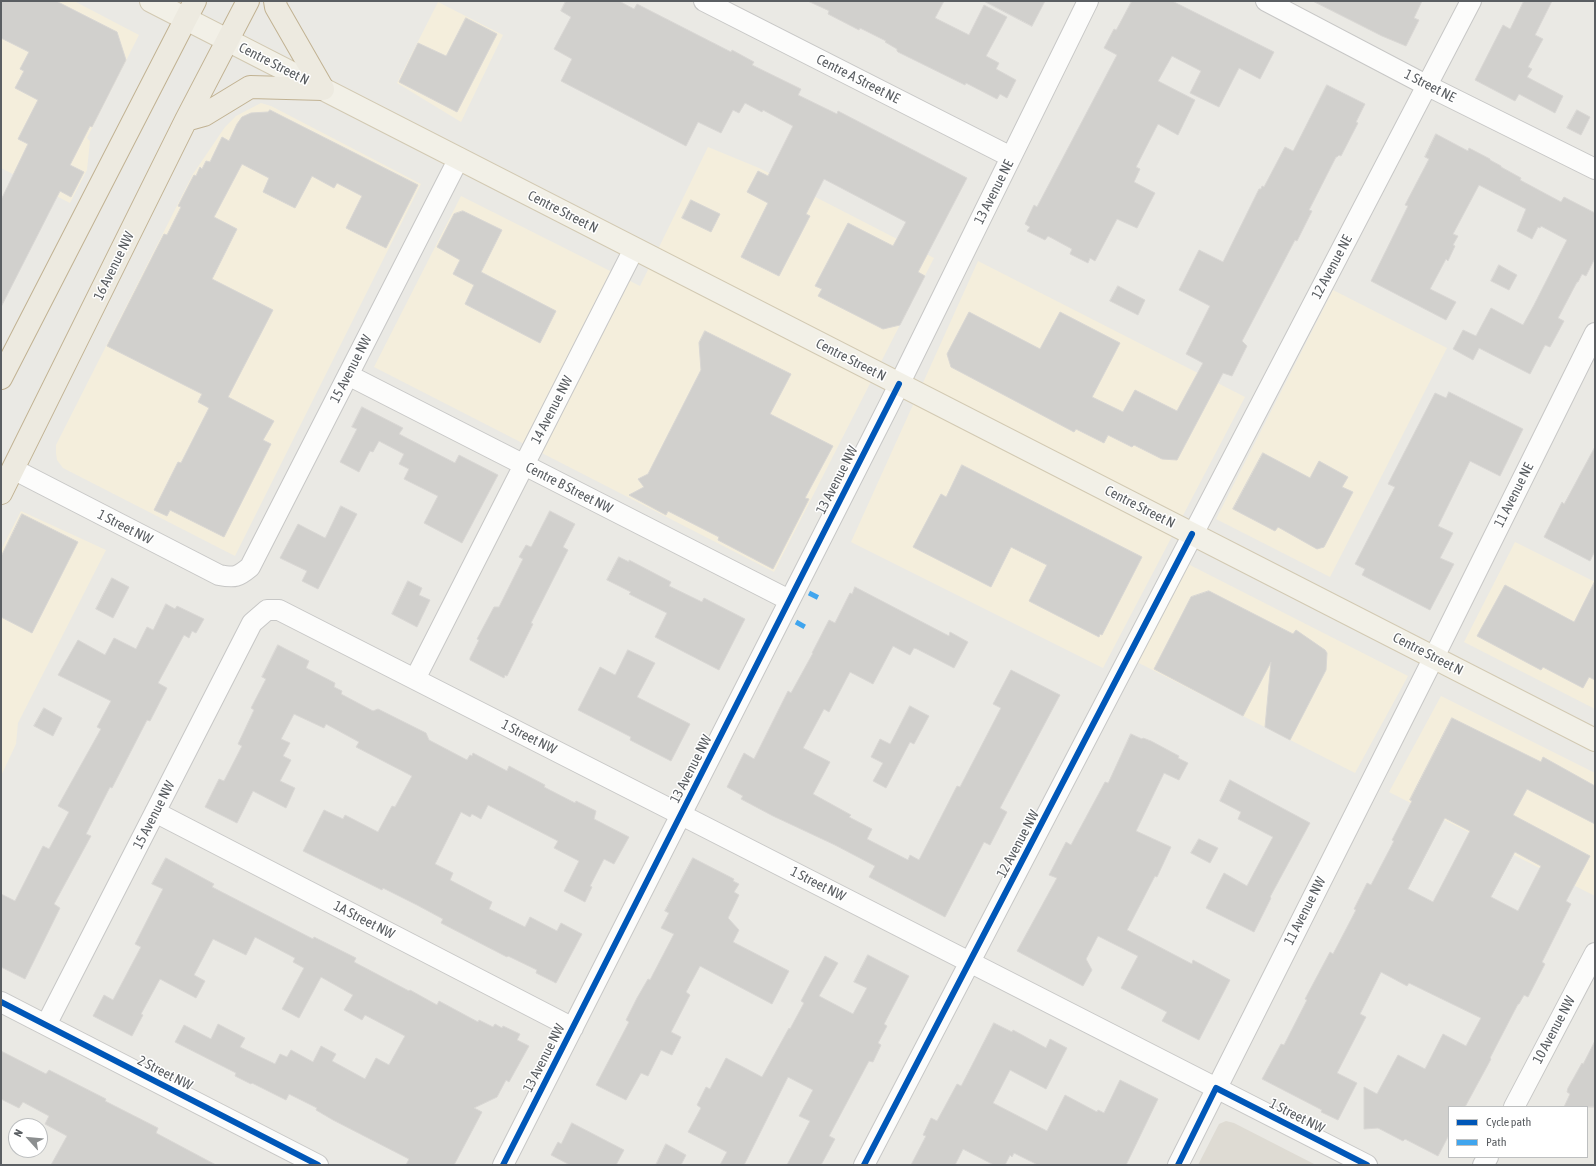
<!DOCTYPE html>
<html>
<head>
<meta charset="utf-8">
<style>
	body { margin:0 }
	#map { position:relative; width:1596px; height:1166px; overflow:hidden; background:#eae9e4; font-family:"Asap Condensed",sans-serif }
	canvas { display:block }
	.frame { position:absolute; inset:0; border:2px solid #5a5e62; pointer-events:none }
	.legend { position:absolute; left:1448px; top:1106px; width:140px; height:52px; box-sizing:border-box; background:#fff; border:1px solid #bdbfc0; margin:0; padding:5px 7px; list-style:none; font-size:12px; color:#5a5e62 }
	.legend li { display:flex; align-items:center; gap:8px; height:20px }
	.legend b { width:20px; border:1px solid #bdbfc0 }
	.north { position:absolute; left:8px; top:1118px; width:40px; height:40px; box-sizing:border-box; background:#fff; border:1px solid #bdbfc0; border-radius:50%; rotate:297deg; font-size:11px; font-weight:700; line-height:16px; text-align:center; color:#5a5e62 }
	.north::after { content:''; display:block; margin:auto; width:14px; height:18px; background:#8c8f90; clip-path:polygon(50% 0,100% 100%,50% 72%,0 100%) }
</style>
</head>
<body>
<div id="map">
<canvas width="1596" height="1166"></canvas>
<div class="frame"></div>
<ul class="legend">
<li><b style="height:5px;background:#0057b8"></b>Cycle path</li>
<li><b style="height:5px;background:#40a5ee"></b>Path</li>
</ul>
<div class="north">N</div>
</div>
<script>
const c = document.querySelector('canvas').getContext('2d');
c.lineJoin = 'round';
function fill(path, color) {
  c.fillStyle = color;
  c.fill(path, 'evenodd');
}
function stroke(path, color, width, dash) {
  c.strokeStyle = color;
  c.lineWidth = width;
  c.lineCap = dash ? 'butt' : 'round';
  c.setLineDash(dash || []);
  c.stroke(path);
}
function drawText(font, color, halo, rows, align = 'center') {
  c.font = font + ' "Asap Condensed",sans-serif';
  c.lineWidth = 3;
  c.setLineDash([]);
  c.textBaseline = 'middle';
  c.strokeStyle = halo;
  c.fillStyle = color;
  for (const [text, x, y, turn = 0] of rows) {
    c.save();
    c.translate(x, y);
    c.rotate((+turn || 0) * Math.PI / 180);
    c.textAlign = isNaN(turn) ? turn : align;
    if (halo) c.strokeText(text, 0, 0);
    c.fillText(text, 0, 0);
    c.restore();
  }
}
fill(new Path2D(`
	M1 1H74L139 35 87 138 90 141 87 170 70 203 1 168Z
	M438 2 503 35 461 122 397 83Z
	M261 103 271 106 421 184 235 556 63 468 57 460 56 453V445L193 174 225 127 236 116Z
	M708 147 759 168 934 258 774 572 374 367 461 196 640 286Z
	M978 261 1245 397 1103 668 851 542Z
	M1333 290 1447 348 1330 577 1216 519Z
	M21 511 106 550 18 723 16 744 1 776V550Z
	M1515 542 1595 582V709L1464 642Z
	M1186 563 1408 676 1355 773 1133 660Z
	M1441 696 1595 773V896L1389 792Z`), '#f4eedc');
fill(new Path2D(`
	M1226 1121 1234 1123 1316 1165H1198L1219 1124Z`), '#dedbd3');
const building = new Path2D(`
	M1 1H56L117 32 126 60 92 127 90 126 70 165 84 172 71 197 60 191 1 307V200L28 144 18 139 38 100 15 88 24 71 20 69 29 52 1 38Z
	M566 1H619L634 9 637 4 731 52 732 50 754 62 752 65 801 89 798 95 837 114 838 111 967 178 918 272 925 276 900 325 883 329 818 296 822 289 815 286 848 223 893 246 906 222 824 179 806 214 810 216 779 276 741 257 768 203 747 192 758 171 768 176 793 126 763 110 762 112 745 103 739 113 733 110 721 133 698 122 686 146 561 81 572 59 554 49 571 17 561 11Z
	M808 1H944L935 18 969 35 984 5 1007 17 986 56 999 63 996 69 1016 80 1007 98 1000 94 997 99 966 83 965 85 898 52 897 51V49L885 42 886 41 860 28 859 30 828 14 829 11Z
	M984 1H1045L1032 26Z
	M1132 1H1172L1274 52 1260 79 1239 68 1219 107 1190 93 1201 71 1172 56 1158 81 1195 100 1178 135 1158 124 1136 167 1140 169 1134 182 1155 193 1137 228 1117 219 1095 261 1090 258 1088 263 1070 254 1072 249 1048 236 1045 240 1027 231 1030 227 1025 224 1034 205 1037 207 1117 55 1104 48 1114 29 1116 30Z
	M1313 1H1422L1414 18 1419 20 1406 46 1382 36Z
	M1524 1H1552L1535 35 1543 39 1528 67 1532 69 1527 77 1563 96 1555 113 1519 94 1515 101 1475 80 1503 25 1510 29Z
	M466 18 497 34 457 112 399 82 418 43 446 56Z
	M1327 85 1365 104 1356 122 1358 123 1341 156 1339 155 1337 157H1336L1309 210 1312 211 1297 241 1295 240 1242 341 1247 346 1232 376 1223 373 1177 460 1162 459 1134 445 1132 447 1108 435 1104 443 1076 429 1074 432 951 367 947 354 969 312 1040 349 1060 312 1120 343 1092 397 1123 412 1135 390 1177 411 1203 363 1186 354 1210 306 1179 290 1199 250 1223 262 1259 189H1261L1262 186 1264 187 1285 147 1293 151Z
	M270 110 418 185 386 248 346 228 362 196 337 183 334 188 312 176 295 208 263 192 269 178 242 164 214 217 237 229 212 279 273 310 228 397 274 421 263 440 271 444 224 537 170 510 167 516 154 510 178 462 181 463 209 408 198 402 202 394 107 346 164 234 167 235 181 207 178 206 194 175 196 176 200 167 202 169 206 161 210 162 222 137 229 141 237 124 242 117 251 113 268 112Z
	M1577 110 1590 117 1581 135 1567 128Z
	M1436 134 1468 151 1469 148 1490 159V160L1501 166V167L1521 178 1520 180 1561 202 1564 197 1595 213V258L1586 276 1582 274 1578 282H1577L1558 318 1564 321 1550 347 1545 345 1530 374 1479 348 1473 360 1453 349 1463 330 1476 336 1491 308 1523 325 1534 305 1567 240 1541 226 1540 228 1538 227 1532 239 1517 231 1526 209 1479 185 1453 234 1458 236 1453 245 1455 246 1448 261 1446 259 1430 289 1456 302 1446 320 1371 281 1408 206 1405 205 1429 159 1425 157Z
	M691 200 720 214 711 232 682 218Z
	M463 211 502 230 481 272 556 311 540 343 465 304 474 285 453 274 460 260 437 247 454 214Z
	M1499 265 1517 275 1509 290 1491 281Z
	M1118 286 1145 300 1138 315 1110 301Z
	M705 331 791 374 770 414 833 446 805 498 809 499 773 569 718 540 719 537 668 511 666 515 629 495 644 487 638 479 648 474 701 370 699 343Z
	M1449 392 1523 429 1500 476 1470 461 1438 526 1453 533 1440 558 1454 564 1430 610 1362 575 1365 569 1355 564 1395 487 1388 484 1435 393 1446 398Z
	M362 407 403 428 399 434 455 463 459 455 498 475 462 543 424 523 438 496 404 479 409 469 399 464 404 454 379 441 373 452 370 451 359 472 340 462 357 429 352 427Z
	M1595 447V551L1590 561 1544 537 1562 502 1564 504Z
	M1263 453 1310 478 1319 461 1348 477 1342 487 1353 492 1324 547 1317 549 1278 527 1275 531 1233 509Z
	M962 465 1142 557 1102 635 1100 634 1099 637 1029 601 1047 565 1011 547 991 587 913 547 941 494 946 497Z
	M341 506 357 514 318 589 302 581 307 571 280 558 298 524 325 538Z
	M550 511 575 524 563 547 568 550 531 623 533 624 507 676 505 675 504 678 470 660V658L479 640 477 639 494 607H499L523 559 519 557 526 545 531 547Z
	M22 514 78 542 32 633 1 617V557Z
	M619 557 629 562V560L671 582 669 586 702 602 704 598 745 619 719 670 655 637 667 613 629 594 631 592 607 580Z
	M112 578 129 587 113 618 96 609Z
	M408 581 422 588 419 595 430 600 417 627 392 614Z
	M1595 581V680L1589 677 1583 688 1543 667 1541 670 1477 636 1505 585 1574 622Z
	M855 587 949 636 950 632 968 642 954 668 917 649 914 648 910 655 893 646 873 684 850 672 829 712 824 709 803 748 830 762 813 794 851 815 849 817 872 829 867 839 908 860 910 855 919 860 957 786 960 787 1001 708 993 704 1011 670 1060 695 1000 808 1007 812 990 845 984 842 945 917 869 877 875 866 835 845 773 816 741 799 743 796 727 787 744 753 754 759 788 691 791 693 813 653H812L829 620 835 623 850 593 852 594Z
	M1209 591 1293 634 1296 630 1325 650 1327 653 1326 670 1290 740 1265 727 1271 662 1243 716 1154 669 1191 597Z
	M166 604 175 609 177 606 204 619 196 633 192 631 189 638 184 635 158 683 167 688 150 721 147 720 112 788 110 787 86 834 91 836 54 904 60 908 25 979 1 967V894L15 901 43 846 49 849 69 812 58 806 101 729 97 727 111 701 58 675 78 640 105 655 114 638 136 649 147 627 153 630Z
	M278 645 309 661 306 668 335 683 334 687 342 691 341 694 373 711 378 709 426 733 429 740 467 760 470 755 472 756 473 753 507 771 509 766 545 785 544 787 575 803 576 801 596 811 594 819 629 837 614 864 604 859 590 886 592 887 585 902 564 891 579 861 554 848 558 841 488 805 481 819 472 814 470 817 461 812 435 864 453 873 450 880 492 902 489 909 525 927 530 917 557 931 561 923 582 934 556 983 536 973 537 970 508 956 507 957 441 923 443 919 417 905 383 888 382 890 303 851 324 810 343 819 345 815 378 832 392 806 395 807 412 776 356 747 359 742 326 724 324 728 294 714 281 739 290 743 283 756 291 760 280 781 295 788 286 808 253 791 237 823 205 807 219 779 224 781 242 746 238 744 254 710 251 708 266 679 262 677Z
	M628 650 655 663 637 697 690 724 671 761 630 740 631 737 578 710 600 667 615 675Z
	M910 706 929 716 914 744 910 742 886 788 873 781 883 763 871 757 880 739 890 744Z
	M44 708 62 718 53 736 34 726Z
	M1452 718 1541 762 1543 757 1595 786V824L1527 789 1513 815 1590 856 1566 901 1571 904 1542 962 1545 964 1528 997 1524 995 1519 1004H1518L1490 1058 1491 1059 1465 1107H1449V1135L1438 1156 1405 1139 1403 1141 1378 1128 1364 1129V1087L1377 1094 1398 1055 1425 1069 1443 1034 1466 1046 1481 1018 1409 983 1407 986 1381 972 1360 1014 1366 1017 1337 1073 1357 1083 1338 1120 1321 1112 1322 1110 1262 1079 1281 1044 1284 1045 1307 1000 1305 999 1330 952 1333 954 1356 910 1354 909 1367 883 1371 885 1394 841 1392 840 1412 801 1410 800ZM1445 818 1470 831 1433 902 1408 889ZM1515 852 1541 866 1518 911 1491 897Z
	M1131 734 1142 739 1143 738 1151 741 1179 756 1178 758 1188 763 1179 780 1164 773 1136 831 1171 847 1157 877 1155 876 1127 930 1192 964 1193 960 1230 980 1199 1040 1162 1021 1167 1012 1121 988 1138 956 1098 936 1086 959 1092 970 1083 986 1017 951 1057 878 1049 875 1066 842 1071 845 1105 782 1108 783Z
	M1230 780 1310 823 1270 897 1271 898 1254 932 1206 908 1224 873 1247 886 1273 837 1238 819 1241 812 1220 801Z
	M1199 839 1218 848 1210 863 1191 853Z
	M166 858 214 884 212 887 313 939 314 937 356 958 354 962 409 991 410 990 437 1005 439 1001 478 1022 479 1020 493 1027 495 1024 502 1028 503 1026 520 1034 517 1040 529 1046 509 1082 506 1080 497 1097 474 1108 482 1112 454 1165H406L409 1159 333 1120 316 1110 317 1108 289 1094 286 1100 252 1083 251 1084 235 1076 236 1073 175 1042 184 1025 211 1039 218 1024 245 1038 240 1047 275 1064 280 1054 287 1057 291 1050 313 1062 321 1046 336 1054 332 1061 365 1079 376 1058 389 1065 405 1036 365 1015 362 1020 344 1010 353 995 321 977 299 1018 282 1009 304 968 293 962 295 958 255 937 246 955 213 939 194 975 205 981 196 998 160 979 141 1014 143 1015 132 1036 93 1016 104 995 113 1000 141 947 135 944 163 889 152 884Z
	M693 858 734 879 733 881 739 884 734 892 739 895 728 918 739 930 733 942 789 971 772 1004 700 966 686 992 690 995 671 1032 681 1037 672 1055 661 1050 648 1076 641 1073 626 1100 596 1085 629 1022 626 1020 637 998 648 979 650 980 674 934 661 928 669 913 665 911Z
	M868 955 909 976 884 1024 887 1026 878 1043 881 1045 873 1062 869 1061 829 1136 835 1139 821 1165H787L810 1121 799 1116 813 1090 788 1077 744 1165H720L727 1152 688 1132 701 1108 697 1105 706 1087 710 1089 726 1058 762 1077 789 1028 790 1029 804 1003 801 1001 825 956 838 963 819 996 853 1014 867 988 854 982Z
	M994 1023 1012 1032 1013 1030 1046 1048 1050 1039 1067 1048 1046 1089 1010 1070 993 1103 1047 1131 1065 1095 1097 1112 1098 1110 1104 1113 1120 1080 1158 1099 1126 1165H1038L1014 1153 1012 1157 1010 1155 1005 1165H994L963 1149 955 1165H911L926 1136 923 1135 931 1118 937 1121 957 1084 961 1086Z
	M1595 1041V1107H1564L1570 1094 1567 1092 1568 1088 1582 1063 1583 1064Z
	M1 1051 46 1074 49 1070 106 1099 105 1101 158 1128 156 1133 216 1165H51L67 1136 45 1124 49 1116 23 1102 19 1108 1 1099Z
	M572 1123 624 1150 616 1165H570L551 1155 558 1142 561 1144Z
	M666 1144 686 1155 681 1165H656Z`);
fill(building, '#d1d0cd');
stroke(building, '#d9d7d4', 1);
const minor = new Path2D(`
	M704 1 1011 157
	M1266 1 1426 85 1595 169
	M348 375 789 600
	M13 469 219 575C235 578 238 577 250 567L459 158
	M415 679 634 249
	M155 812 573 1028
	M1 1002 318 1165
	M46 1025 252 623 267 610H279L662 805 1367 1165
	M1514 1107 1595 953
	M503 1165 888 407 1088 1
	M864 1165 1471 1
	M1178 1165 1434 657 1595 333
	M1483 1165 1488 1157`);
const major = new Path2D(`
	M151 1 1595 740`);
const highway = new Path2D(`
	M275 1 276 7 323 89
	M186 120 204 115 250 87 323 89
	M1 378 195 1
	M1 493 186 120 248 1`);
stroke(minor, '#c7c7c6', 22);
stroke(major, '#d2c9b2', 24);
stroke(highway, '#c1b292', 24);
stroke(minor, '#fcfcfb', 20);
stroke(major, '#f2f0e7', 22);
stroke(highway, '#edeae0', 22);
stroke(new Path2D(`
	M809 593 819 598
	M796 622 805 627`), '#40a5ee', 5, [10, 5]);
stroke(new Path2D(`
	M1 1002 318 1165
	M503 1165 899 384
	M864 1165 1192 534
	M1178 1165 1216 1088 1367 1165`), '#0057b8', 6);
drawText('14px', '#5a5e62', '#fff', [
	["Centre Street N",274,64,27],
	["Centre A Street NE",858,79,27],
	["1 Street NE",1430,86,27],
	["13 Avenue NE",994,192,-63],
	["Centre Street N",563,212,27],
	["16 Avenue NW",114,266,-64],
	["12 Avenue NE",1332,267,-62],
	["Centre Street N",851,360,27],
	["15 Avenue NW",351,369,-63],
	["14 Avenue NW",552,410,-63],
	["13 Avenue NW",837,480,-63],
	["Centre B Street NW",569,488,27],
	["11 Avenue NE",1514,495,-63],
	["Centre Street N",1140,507,27],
	["1 Street NW",125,527,27],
	["Centre Street N",1428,654,27],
	["1 Street NW",529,737,27],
	["13 Avenue NW",691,769,-63],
	["15 Avenue NW",154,815,-63],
	["12 Avenue NW",1018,844,-62],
	["1 Street NW",818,884,27],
	["11 Avenue NW",1305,911,-63],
	["1A Street NW",364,920,27],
	["10 Avenue NW",1554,1030,-62],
	["13 Avenue NW",544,1058,-63],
	["2 Street NW",165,1073,27],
	["1 Street NW",1297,1116,27]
]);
</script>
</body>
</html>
